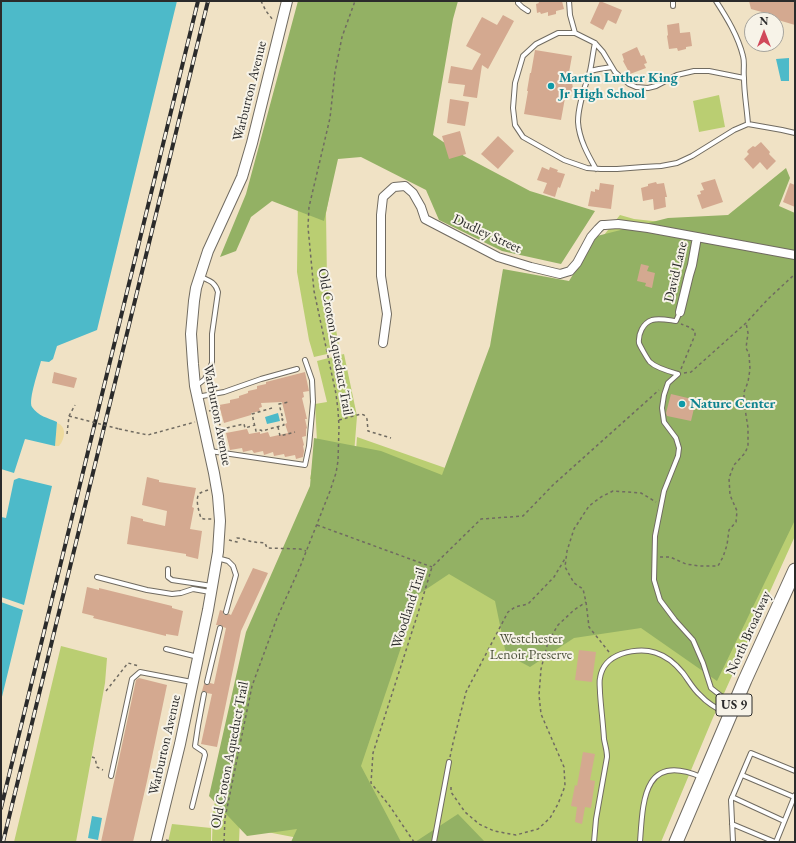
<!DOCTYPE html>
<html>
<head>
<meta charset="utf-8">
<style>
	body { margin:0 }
	#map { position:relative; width:796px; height:843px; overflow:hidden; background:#f0e2c5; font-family:"EB Garamond",serif }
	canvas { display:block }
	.frame { position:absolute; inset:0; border:2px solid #2b2b2b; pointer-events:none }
	.north { position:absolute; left:744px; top:12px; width:40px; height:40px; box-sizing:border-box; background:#f7f3e8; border:1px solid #a5a39c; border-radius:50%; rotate:0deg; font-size:11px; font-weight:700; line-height:16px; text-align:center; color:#2b2b2b }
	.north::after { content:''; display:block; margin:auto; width:14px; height:18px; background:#d1495b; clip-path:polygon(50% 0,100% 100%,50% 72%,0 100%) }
</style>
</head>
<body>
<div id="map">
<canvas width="796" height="843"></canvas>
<div class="frame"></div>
<div class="north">N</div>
</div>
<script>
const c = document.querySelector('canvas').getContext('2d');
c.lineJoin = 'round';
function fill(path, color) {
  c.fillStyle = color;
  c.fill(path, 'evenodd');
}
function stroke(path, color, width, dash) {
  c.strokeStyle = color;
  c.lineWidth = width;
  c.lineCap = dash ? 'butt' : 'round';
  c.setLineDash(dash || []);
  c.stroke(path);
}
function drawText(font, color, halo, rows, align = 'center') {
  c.font = font + ' "EB Garamond",serif';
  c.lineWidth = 4;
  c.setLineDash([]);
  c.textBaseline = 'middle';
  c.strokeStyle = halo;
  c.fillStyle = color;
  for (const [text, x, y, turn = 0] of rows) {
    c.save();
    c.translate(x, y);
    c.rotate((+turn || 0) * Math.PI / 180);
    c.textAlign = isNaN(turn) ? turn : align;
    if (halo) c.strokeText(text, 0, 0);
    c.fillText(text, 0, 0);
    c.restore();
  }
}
fill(new Path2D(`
	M359 35 326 213 327 282 340 351 314 357 309 340 297 272 298 201Z
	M719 95 725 127 699 132 693 101Z
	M620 215 634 219 662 222 795 243V536L712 720 661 842H319L241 827 354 479 357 437 451 470 583 282 604 235Z
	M344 354 357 416 352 479 240 818 239 842H212L213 810 254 653 322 482 310 479 317 441 315 404 327 402 317 361Z
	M61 646 107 658 105 683 76 842H14Z
	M172 824 211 828V842H168Z`), '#bace72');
fill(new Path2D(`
	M298 1H458L453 19 433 135 464 156 530 191 595 211 561 264 502 251 439 220 426 190 361 157 338 159 324 221 272 201 251 217 236 251 220 257 246 194Z
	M786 168 790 178 779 206 795 213V520L717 681 641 628 574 638 530 667 506 654 495 601 449 574 419 594 361 766 401 842H291L297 829 247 836 209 796 246 632 310 486 314 438 381 451 442 475 490 346 503 269 569 281 597 236 668 218 728 215Z
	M458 814 485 842H415Z`), '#93b164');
fill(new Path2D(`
	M57 423C67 426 65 439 59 446H55Z`), '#eeda9e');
fill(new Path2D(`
	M1 1H177L97 330 57 346 53 359 49 362 41 361C39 369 28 400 32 407 38 416 48 418 57 422L55 446 25 439 14 473 1 469Z
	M789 58V81H781L776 59Z
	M278 413 280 421 267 424 265 417Z
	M19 478 52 486 24 605 1 597V517L6 518 14 480Z
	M1 602 23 610 1 701Z
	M92 816 102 818 98 840 88 838Z`), '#4dbac9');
fill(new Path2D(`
	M538 1H562L564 9 556 11V14L548 16V12L541 14 540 12 537 13 536 4 539 3Z
	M600 1 622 10 616 24 608 20 603 30 590 23Z
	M749 1H795V25L768 17 769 14 751 9Z
	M503 15 514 21 488 69 482 65 477 98 463 96 465 85 448 83 451 66 472 70 481 54 466 46 482 17 497 25Z
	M679 23 680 33 690 32 692 46 686 47V49L678 51 677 48 669 49 667 36 668 35 667 25Z
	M637 47 641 56 644 55 647 63 644 64 646 68 630 74 623 61 624 60 622 54Z
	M535 50 572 56 568 78 572 82 573 89 570 95 565 98 561 120 524 114 528 91H527L530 73H531Z
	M450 99 469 102 465 126 447 123Z
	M460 131 466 154 449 159 442 136Z
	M498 136 514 151 498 169 481 154Z
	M761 142 770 152 769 154 776 161 767 170 760 162 753 169 744 159 749 154 747 152 748 150 753 146 755 147Z
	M542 167 549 170 550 167 558 170 557 172 565 174 560 188 558 187 555 197 543 193 547 183 537 180Z
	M715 179 723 202 702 209 697 195 701 194 700 191 704 190 701 183Z
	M656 182 657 184 664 183 667 197H665L666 207 654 210 653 199 643 201 641 188 648 186V184Z
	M600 183 614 185 611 209 588 206 591 191 595 192V189L599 190Z
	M790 183 795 185V207L783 202Z
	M641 264 649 266 647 271 655 273 652 288 645 286 646 283 637 281Z
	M54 372 77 378 74 388 52 383Z
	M305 372 309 391 303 392 304 397 302 398 307 419H305L307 428 306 429V436L302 437 304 445 303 446 304 451 303 457 296 459 295 455 285 457 284 454 274 456 273 452 264 455 263 451 254 453 252 450 243 452 242 448 230 450 226 433 247 429 249 434 260 432V434L268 432 270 437 288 433 285 424 287 423 282 402 261 403 262 407 259 408 260 411 251 413V415L224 423 219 405 230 403V400L239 398V396L248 393V391L257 389V386L266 384V382Z
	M671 394 696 400 691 421 667 416 666 413Z
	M147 477 159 480V482L196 488 192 507 194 508 190 529 202 531 198 559 186 556V554L127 544 131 516 143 519V521L165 526 167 511 142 505Z
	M253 568 268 573 241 631 217 747 201 744 212 694 207 693 205 691H202L204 684 208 685 210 683 214 684 226 628 223 627 221 625H216L220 610 223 611V614L225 615 229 614 231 615Z
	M87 587 99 590V588L172 606V608L183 611 178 636 166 634V636L93 618 94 616 82 613Z
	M579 650 596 652 592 682 575 680Z
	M139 678 167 685 147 781 133 842H101L106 819 136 680Z
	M583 752 595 754 590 780 595 781 591 808 585 807 582 824 575 822 577 807 571 806 575 785 577 786Z`), '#d4a990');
const service = new Path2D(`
	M518 1V3L522 7 528 11
	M569 1 570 15 575 33
	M716 1C727 18 738 36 743 56 745 63 743 70 744 78 744 93 747 109 748 124
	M673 6V1
	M595 43C593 52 592 62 590 71 585 87 578 105 578 122 579 139 588 155 596 169
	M590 71 599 69 612 67
	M744 78 709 71H694L677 75 656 86 648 88 636 87 629 84 615 72 603 52 595 43 575 33H558L536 44 523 56 515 83 513 108 515 125 523 137 564 160 587 168 601 169H617L643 167 661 166 677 163 692 156 734 130 748 124 782 130 795 133
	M678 374 668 383 664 395 662 408 664 422 676 438 679 448 678 456 664 491 655 536 654 580 660 600 675 620 693 640 703 663 711 688 725 699
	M678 374C671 372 656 368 650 362 648 360 640 346 639 343 638 334 643 323 652 320 659 318 668 320 676 321L680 312
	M196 386 205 379 212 363V334L218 292C215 282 210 281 201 277
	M197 397 224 392 261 379 297 369
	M210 451 305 465 309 446 313 402 312 380 305 360
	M217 558 228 561 233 566 236 575 226 612
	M168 569V577L172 580 212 586
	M97 577 147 590 172 594 181 593 193 589 210 592
	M166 649 198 657
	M207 682 220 628
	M742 775 794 797
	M111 776 132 679 140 672 145 673 192 682
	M732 797 784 821
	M192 807 205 755 204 752 195 746 198 726 204 694
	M732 824 775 842
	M434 842 449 762
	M594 842 596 819 607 757C607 750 605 745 604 739 603 723 601 708 600 693 600 688 599 682 600 678 602 665 610 658 621 654 647 646 666 652 683 673 689 681 693 689 700 695 708 704 717 709 728 714
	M640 842C643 801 643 752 701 777
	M733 842 731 800 751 753 795 771
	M776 842 795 795`);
const minor = new Path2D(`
	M680 312 689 275 692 265 697 237
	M383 343 387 314 381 276V215L383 197 394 187 405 186 413 193 421 207 425 219 498 257 531 267 560 274 570 271 577 263 591 237 598 229 602 225H605L618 224 648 228 795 255`);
const tertiary = new Path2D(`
	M156 842 180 744 208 610 218 552 220 521 218 496 214 473 195 386 193 364 191 334 194 301 196 288 208 251 242 177 252 143 287 1`);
const primary = new Path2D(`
	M676 842 745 680 795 570`);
stroke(service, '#706b61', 6);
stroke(minor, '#706b61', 10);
stroke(tertiary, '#706b61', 12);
stroke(primary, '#706b61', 15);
stroke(new Path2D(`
	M261 1 266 11 273 20
	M681 369 695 335V331L689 327 681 324
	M684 373 691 372 746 323 768 299 795 274
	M272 408 252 414 256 431 261 430 262 431 284 425 282 419H283L279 404 289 402
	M209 411 213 410 222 429 244 424 245 428 255 425
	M339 420 361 414 364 415 367 419 368 431 391 438
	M278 427 280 436 295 432
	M119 429 148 435 195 422
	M67 434 69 416 75 405
	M208 490C205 491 201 492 199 494 195 499 199 512 201 518L204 519H212
	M317 525 432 567
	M229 540 237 542V538C244 538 249 542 255 542 258 543 262 542 265 543L267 548 300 549 306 551
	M660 557H670L686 564 699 566H718L723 557 727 545 729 530 736 522 737 511 730 495 729 478 734 465 745 453 748 446V428L744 402V392L748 382 750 369 749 354 746 348 748 333 746 323
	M609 652 589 627 586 602 583 589 574 583 565 567 567 551 574 529 589 506 601 497 613 491 641 493 656 502
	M106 691 128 663 139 666
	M92 757 95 758 97 767 103 770
	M450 757 453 743 466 692 508 612 515 607 528 604 554 577 566 557
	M451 787V792L465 812 479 824 494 831 516 835 538 829 550 818 558 804 565 786 564 767 541 714 539 695 541 669 548 642 558 625 574 610 586 602
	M166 840 173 842
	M224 842 225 818 252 686 277 618 300 567 330 491 336 473 338 461 339 427 338 410 336 394 314 291 308 227 309 207 330 118 335 72 342 37 355 1
	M414 842 389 805 371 783 373 753 418 613 432 567 481 519 523 516 553 485 659 390`), '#706b61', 1.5, [3, 3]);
stroke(service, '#fff', 4);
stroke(minor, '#fff', 8);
stroke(tertiary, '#fff', 10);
stroke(primary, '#fff', 13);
const rail = new Path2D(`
	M1 808 198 1
	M3 842 208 1`);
stroke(rail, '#2b2b2b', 4);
stroke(rail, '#f7f3e8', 2.5, [8]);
stroke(new Path2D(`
	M69 416 119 429`), '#706b61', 1.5, [3, 3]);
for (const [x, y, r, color] of [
	[551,86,4,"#0f9aa8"],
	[682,404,4,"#0f9aa8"]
]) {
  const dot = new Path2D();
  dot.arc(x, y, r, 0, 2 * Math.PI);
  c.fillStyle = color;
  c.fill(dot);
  stroke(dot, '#f7f3e8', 1.5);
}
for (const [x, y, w] of [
	[734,705,36]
]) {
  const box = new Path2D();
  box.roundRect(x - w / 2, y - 11, w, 22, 3);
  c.fillStyle = '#f7f3e8';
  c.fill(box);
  stroke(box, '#2b2b2b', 1);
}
drawText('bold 13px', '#2b2b2b', null, [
	["US 9",734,705]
]);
drawText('bold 14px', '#0d838f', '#f7f3e8', [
	["Martin Luther King",559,78],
	["Jr High School",559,94],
	["Nature Center",690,404]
], 'left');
drawText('14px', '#2b2b2b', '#f7f3e8', [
	["Warburton Avenue",250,91,-76],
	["Dudley Street",487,234,25],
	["David Lane",676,272,-77],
	["Old Croton Aqueduct Trail",335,342,80],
	["Warburton Avenue",217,415,79],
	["Woodland Trail",409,608,-72],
	["North Broadway",749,633,-66],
	["Warburton Avenue",165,745,-77],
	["Old Croton Aqueduct Trail",230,755,-79]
]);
drawText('14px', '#4f543d', '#f7f3e8', [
	["Westchester",531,639],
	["Lenoir Preserve",531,655]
]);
</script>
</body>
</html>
